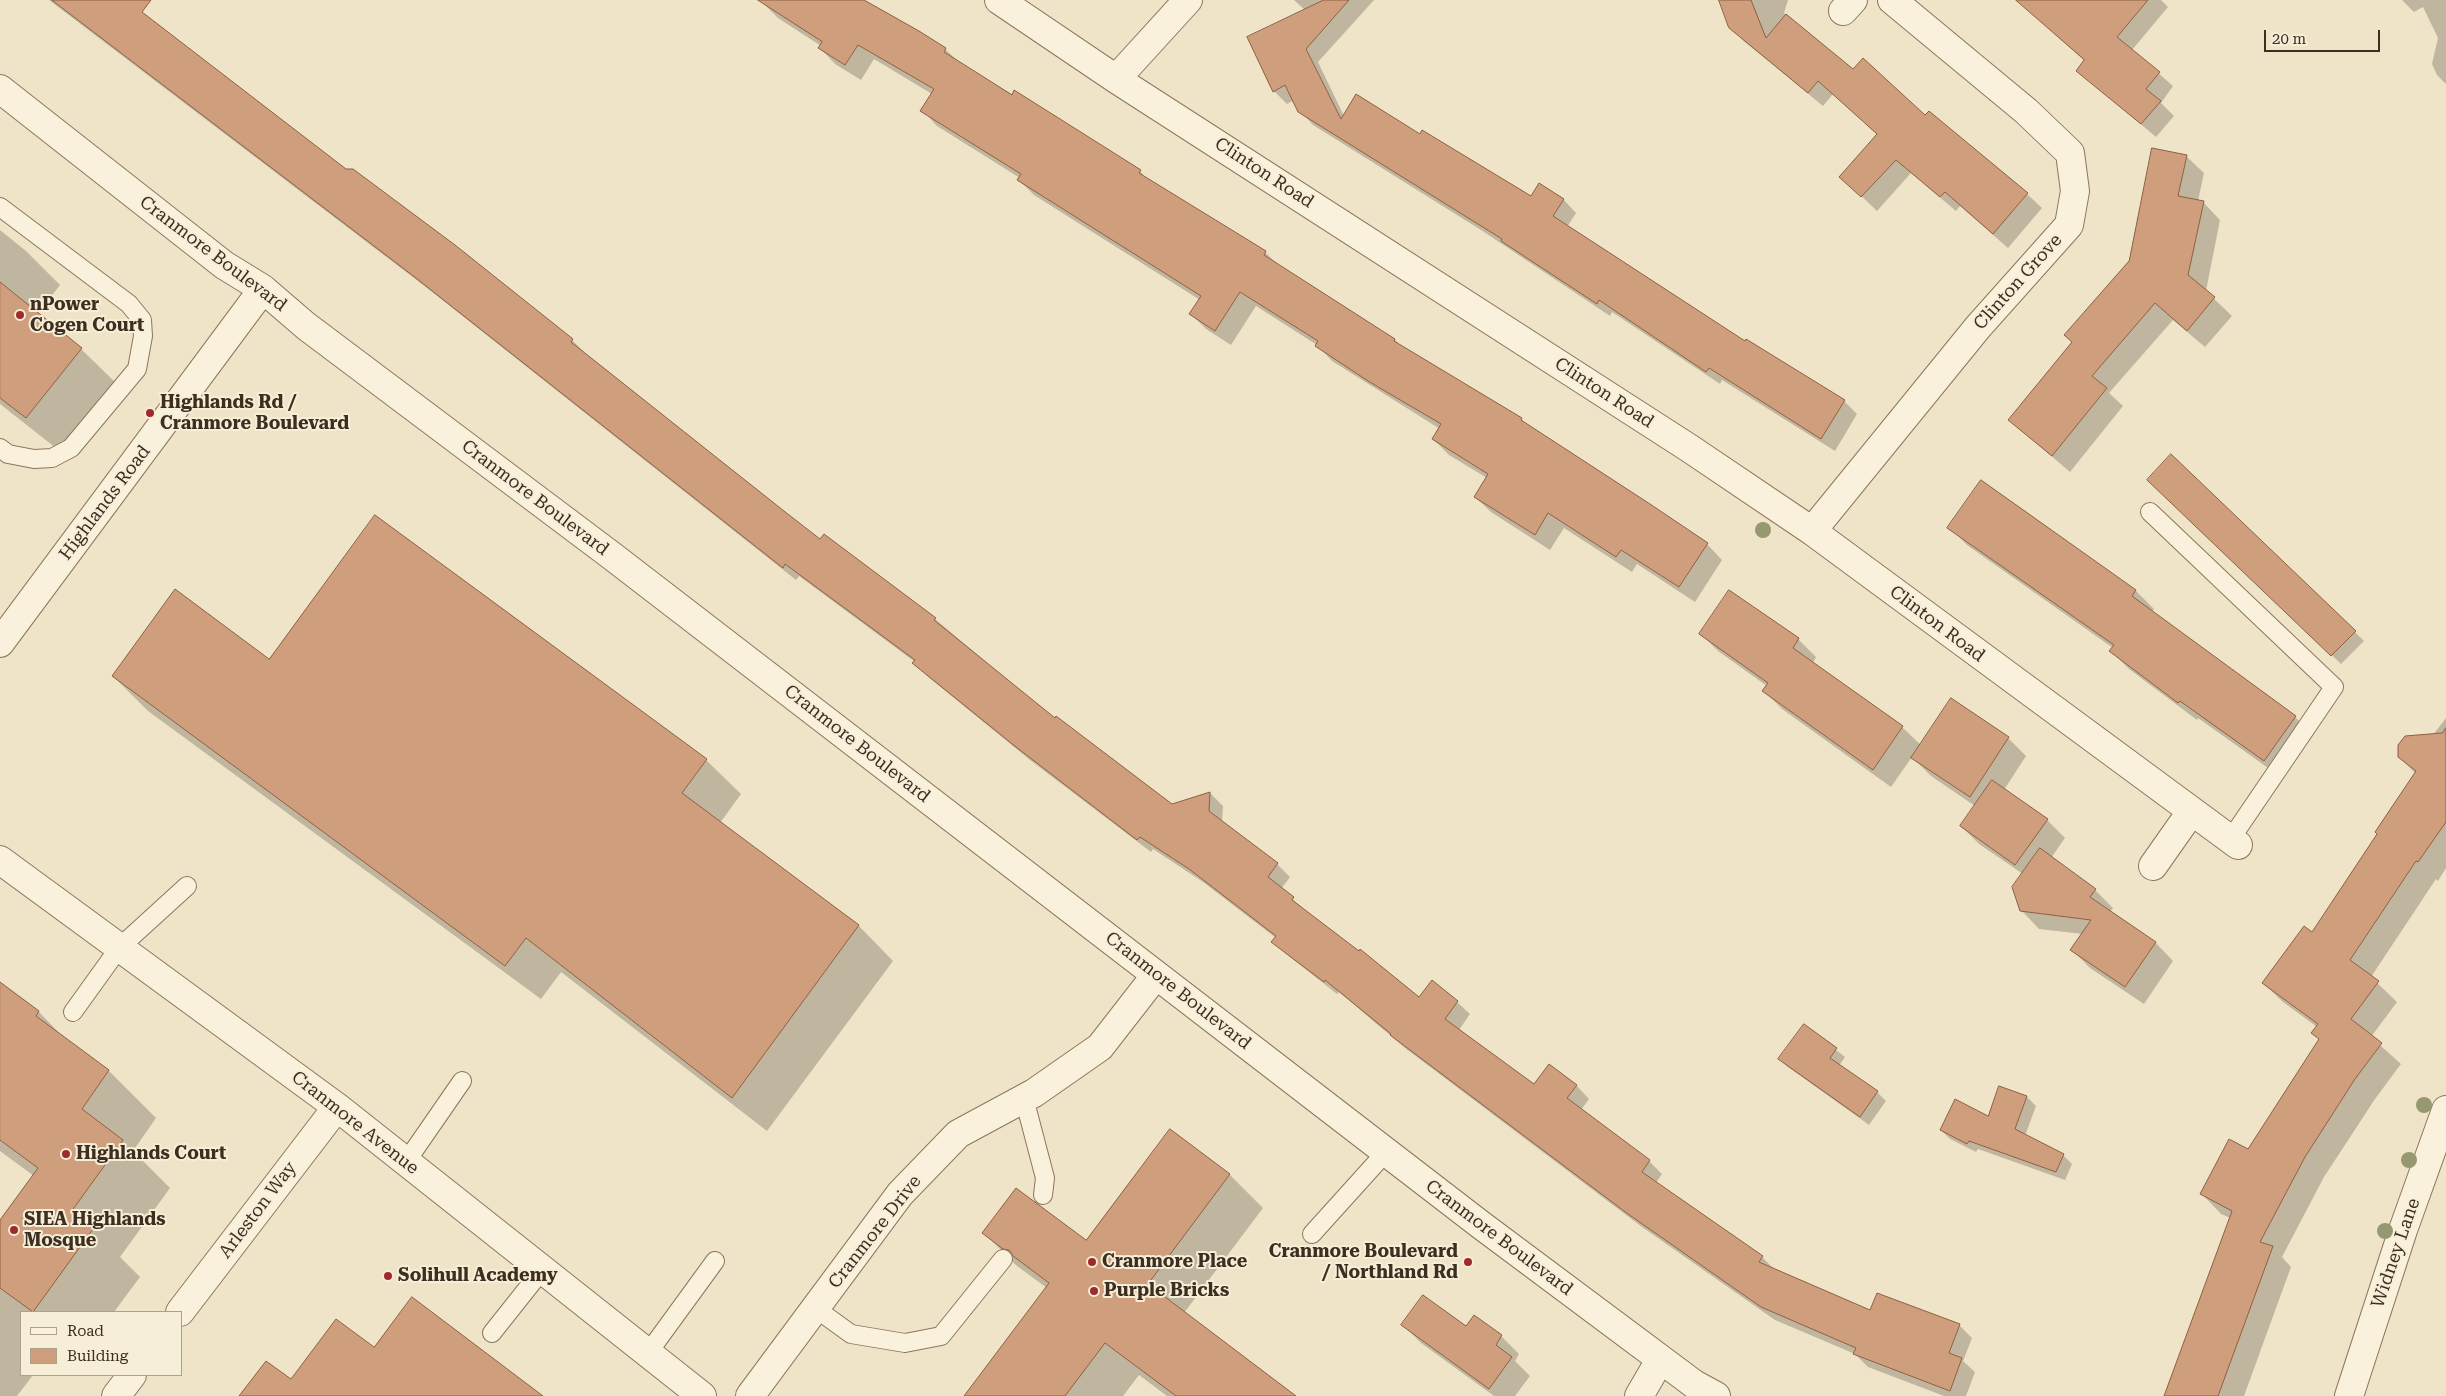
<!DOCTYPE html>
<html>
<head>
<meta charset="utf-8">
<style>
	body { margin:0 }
	#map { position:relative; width:2446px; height:1396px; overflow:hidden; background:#f0e4c8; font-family:"Roboto Serif",serif }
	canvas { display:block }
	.legend { position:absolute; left:20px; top:1311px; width:162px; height:65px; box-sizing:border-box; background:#f7eed8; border:1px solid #ada18e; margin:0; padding:6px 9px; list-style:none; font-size:15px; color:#3d2e20 }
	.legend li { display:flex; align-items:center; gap:10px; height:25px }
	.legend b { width:25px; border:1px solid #ada18e }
	.scale { position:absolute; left:2264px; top:30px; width:116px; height:22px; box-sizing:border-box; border:2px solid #3d2e20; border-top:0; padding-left:6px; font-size:15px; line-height:18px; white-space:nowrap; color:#3d2e20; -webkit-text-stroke:4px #f7eed8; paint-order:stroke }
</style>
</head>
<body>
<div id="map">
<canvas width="2446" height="1396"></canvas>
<ul class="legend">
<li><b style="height:6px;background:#faf1dc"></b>Road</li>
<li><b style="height:14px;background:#cf9f7d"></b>Building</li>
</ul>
<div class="scale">20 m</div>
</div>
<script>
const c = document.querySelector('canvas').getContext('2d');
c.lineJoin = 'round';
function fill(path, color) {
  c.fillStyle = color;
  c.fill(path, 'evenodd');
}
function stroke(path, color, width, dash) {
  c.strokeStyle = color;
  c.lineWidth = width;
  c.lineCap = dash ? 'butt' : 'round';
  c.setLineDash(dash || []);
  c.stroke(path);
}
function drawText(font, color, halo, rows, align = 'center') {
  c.font = font + ' "Roboto Serif",serif';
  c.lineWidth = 4;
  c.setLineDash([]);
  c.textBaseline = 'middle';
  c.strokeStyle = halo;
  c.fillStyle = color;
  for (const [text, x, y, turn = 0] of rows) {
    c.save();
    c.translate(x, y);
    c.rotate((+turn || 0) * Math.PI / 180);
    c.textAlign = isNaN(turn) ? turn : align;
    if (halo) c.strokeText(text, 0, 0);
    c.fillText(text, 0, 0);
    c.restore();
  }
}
fill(new Path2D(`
	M49 0H123L572 340 585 353 821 541 935 619 1055 720 1171 805 1210 793 1223 806 1222 822 1277 864 1290 877 1281 889 1306 911 1420 998 1457 1002 1470 1014 1459 1030 1534 1086 1549 1066 1577 1086 1589 1099 1581 1110 1649 1161 1662 1174 1656 1183 1762 1257 1775 1270 1871 1312 1959 1325 1972 1338 1963 1361 1975 1372 1966 1396H1944L1868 1367 1855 1354 1775 1320 1642 1227 1405 1048 1339 992 1337 994 1286 954 1273 942 1276 938 1203 882 1153 849 1151 852 1030 760 927 676 915 662 799 576 796 580 427 288Z
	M764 0H862L945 49 960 63 1140 171 1148 180 1265 252 1279 266 1395 340 1403 348 1521 419 1528 426 1707 544 1722 560 1695 602 1637 564 1632 572 1564 528 1550 550 1491 512 1475 497 1487 478 1449 455 1433 439 1440 429 1332 361 1317 345 1256 306 1231 345 1206 329 1191 314 1200 300 1034 195 1018 179 1020 178 937 126 922 110 932 94 874 59 861 80 835 64 820 48 821 46 778 18 762 2Z
	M1294 0H1374L1318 62 1344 116 1420 136 1531 197 1539 185 1564 200 1576 213 1567 227 1745 342 1747 340 1844 401 1857 414 1835 451 1722 380 1720 384 1612 312 1610 316 1481 230 1313 125 1300 111 1294 100 1287 104 1274 91 1305 10Z
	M1721 0H1788L1784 13 1853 70 1926 116 2027 194 2042 208 2008 248 1960 206 1956 211 1911 173 1877 211 1856 191 1878 135 1833 94 1823 106 1745 42 1730 27Z
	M2029 0H2161L2168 7 2132 50 2173 86 2161 103 2174 116 2156 137 2077 71 2085 61 2024 6Z
	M2402 0H2446V84L2437 75 2432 64 2438 38 2423 7 2414 12Z
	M2186 156 2204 173 2198 201 2203 202 2220 220 2206 291 2232 316 2205 347 2173 320 2109 393 2123 406 2070 472 2009 420 2074 342 2130 261Z
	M0 230 26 251 60 285 37 314 81 349 116 383 61 452 0 404Z
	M2149 480 2355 632 2364 641 2341 664Z
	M1949 527 2136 591 2154 609 2151 612 2295 717 2313 735 2282 778 2198 718 2197 720 2129 669 2111 651 2113 648 1967 545Z
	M1730 592 1798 639 1816 657 1813 663 1902 727 1921 745 2008 738 2026 756 2004 790 2047 820 2065 838 2051 858 2095 890 2113 908 2110 912 2155 942 2173 961 2144 1004 2090 968 2072 950 2083 934 2039 929 2021 910 2023 874 1979 844 1961 826 1975 806 1931 776 1912 757 1891 787 1782 709 1764 691 1767 686 1718 651 1700 633Z
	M270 661 706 760 741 794 720 823 859 926 893 961 767 1131 561 972 541 999 148 711 113 676Z
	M2446 718V868L2438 881 2436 879 2371 977 2397 1002 2371 1037 2401 1064 2375 1099 2324 1177 2282 1257 2291 1267 2244 1396H2165L2230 1218 2221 1214 2202 1194 2249 1150 2320 1040 2313 1033 2317 1027 2283 1002 2263 983 2313 933 2416 774 2399 757 2433 735Z
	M0 984 39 1012 64 1038 109 1071 156 1118 133 1151 170 1188 120 1257 140 1277 114 1312H21V1375H33L17 1396H0V1222L34 1176 0 1151Z
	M1805 1026 1845 1057 1839 1066 1877 1092 1886 1101 1869 1125 1788 1067 1779 1059Z
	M1999 1088 2027 1097 2036 1106 2025 1136 2063 1155 2072 1164 2065 1180 1978 1149 1976 1152 1950 1139 1941 1130 1989 1117Z
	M1170 1131 1230 1175 1263 1208 1184 1313 1291 1396H1167L1139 1375 1123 1396H966L1047 1288 1017 1266 984 1233 1086 1242Z
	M1403 1325 1467 1328 1501 1336 1519 1354 1515 1361 1530 1376 1515 1396H1494L1421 1343Z`), '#0003');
const building = new Path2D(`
	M52 0H151L142 12 346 169H353L455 245 573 339 571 342 784 511 820 539 824 534 936 618 934 620 1055 718 1056 716 1172 804 1210 792 1209 811 1278 863 1268 877 1294 897 1292 900 1359 951 1360 949 1419 997 1432 980 1458 1001 1445 1019 1534 1084 1549 1064 1577 1085 1567 1098 1650 1160 1642 1172 1763 1256 1759 1262 1870 1310 1877 1293 1960 1324 1949 1353 1962 1358 1950 1391 1853 1354 1856 1348 1761 1307 1628 1214 1390 1035 1391 1034 1325 980 1324 982 1271 942 1276 936 1189 869 1140 837 1137 840 1016 747 912 663 915 660 785 564 783 568 412 275Z
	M758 0H864L919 31 946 48 944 52 979 74 1012 95 1014 90 1141 170 1139 173 1266 251 1264 255 1395 339 1394 341 1522 418 1521 420 1650 504 1708 543 1679 587 1621 550 1616 557 1548 513 1535 535 1474 497 1488 474 1432 439 1441 424 1368 381 1315 346 1318 341 1240 292 1215 331 1189 314 1201 296 1017 180 1021 174 920 111 934 89 858 45 845 65 818 48 822 42Z
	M1324 0H1349L1306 49 1341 119 1356 94 1420 134 1422 130 1531 196 1539 183 1564 199 1553 216 1745 341 1746 339 1845 400 1821 439 1709 368 1706 372 1599 300 1597 304 1501 241 1502 239 1298 112 1285 85 1273 92 1247 37Z
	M1719 0H1751L1766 38 1786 14 1853 69 1863 58 1925 115 1929 111 2028 193 1993 234 1945 192 1940 197 1896 160 1861 197 1839 177 1877 134 1818 81 1808 93 1729 28Z
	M2016 0H2148L2117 37 2160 72 2146 89 2161 101 2141 124 2076 71 2084 60Z
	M2152 148 2187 155 2178 196 2204 201 2188 275 2215 297 2187 331 2155 303 2092 376 2107 388 2052 456 2008 420 2072 342 2064 335 2129 261Z
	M0 282 82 348 26 418 0 398Z
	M2171 454 2356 631 2331 656 2147 480Z
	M1981 480 2136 590 2132 596 2296 716 2264 761 2180 701 2178 703 2109 651 2114 645 1947 528Z
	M375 515 707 759 682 793 859 925 732 1098 526 938 505 966 112 676 175 589 269 659Z
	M1729 590 1799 638 1793 648 1903 726 1873 770 1762 691 1768 683 1699 634Z
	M1951 698 2009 737 1970 797 1911 758Z
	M2446 728V822L2418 862 2416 861 2350 960 2379 981 2351 1019 2382 1043 2355 1079 2305 1157 2260 1242 2273 1246 2218 1396H2164L2232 1211 2200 1194 2229 1139 2248 1149 2319 1039 2311 1033 2318 1024 2262 983 2304 926 2312 932 2377 834 2375 832 2416 771 2398 757V745L2405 736 2442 733Z
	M1992 780 2048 819 2015 865 1960 826Z
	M2040 848 2096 889 2090 897 2156 942 2125 987 2070 950 2091 920 2020 911 2012 887Z
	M0 982 39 1011 36 1016 109 1070 82 1109 123 1140 71 1212 93 1229 33 1312 0 1288V1220L38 1168 0 1140Z
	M1804 1024 1837 1048 1830 1058 1878 1091 1860 1117 1778 1059Z
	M1999 1086 2027 1096 2015 1129 2064 1154 2056 1172 1969 1141 1967 1144 1940 1130 1955 1099 1988 1116Z
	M1170 1129 1230 1174 1148 1284 1296 1396H1176L1105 1343 1065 1396H964L1049 1283 1013 1256 1009 1250 1003 1249 982 1233 1016 1188 1086 1240Z
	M1423 1295 1466 1326 1474 1315 1502 1335 1496 1345 1512 1357 1489 1389 1401 1325Z
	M412 1297 543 1396H239L266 1361 291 1379 336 1319 374 1347Z`);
fill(building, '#cf9f7d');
stroke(building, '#8d5f41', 1);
const service = new Path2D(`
	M0 207 129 304 142 320 143 336 137 369 71 448 52 458 34 459 8 454 0 448
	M2150 512 2334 687 2230 840
	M73 1012 119 948 187 886
	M1024 1098 1045 1178 1043 1195
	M406 1162 462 1081
	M1312 1234 1386 1152
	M815 1308 851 1334 905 1343 941 1336 1003 1259
	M492 1333 542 1270
	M648 1353 715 1261`);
const minor = new Path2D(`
	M999 0 1116 79 1689 448 1812 531 2238 845
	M1843 11 1853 0
	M1116 79 1188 0
	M1812 531 1978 327 2069 225 2075 191 2070 153 2026 111 1892 0
	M0 860 337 1107 702 1396
	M2153 866 2191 812
	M180 1312 337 1107
	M116 1396 132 1375
	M750 1396 900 1194 958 1134 1034 1093 1100 1047 1156 975
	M1639 1396 1660 1360`);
const tertiary = new Path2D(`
	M0 89 224 265 263 289 306 326 612 556 1481 1225 1694 1384 1716 1396
	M0 643 263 289
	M2349 1396 2403 1230 2446 1110`);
stroke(service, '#8d765c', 20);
stroke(minor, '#8d765c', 30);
stroke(tertiary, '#8d765c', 30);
stroke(service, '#faf1dc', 18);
stroke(minor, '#faf1dc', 28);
stroke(tertiary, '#faf1dc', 28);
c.fillStyle = '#96986f';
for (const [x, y] of [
	[1763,530],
	[2424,1105],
	[2409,1160],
	[2385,1231]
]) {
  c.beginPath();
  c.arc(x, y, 8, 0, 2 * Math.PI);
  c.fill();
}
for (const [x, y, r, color] of [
	[20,315,5,"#9e2a2b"],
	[150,413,5,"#9e2a2b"],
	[66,1154,5,"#9e2a2b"],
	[14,1230,5,"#9e2a2b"],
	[1092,1262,5,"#9e2a2b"],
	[1468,1262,5,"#9e2a2b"],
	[388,1276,5,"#9e2a2b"],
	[1094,1291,5,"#9e2a2b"]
]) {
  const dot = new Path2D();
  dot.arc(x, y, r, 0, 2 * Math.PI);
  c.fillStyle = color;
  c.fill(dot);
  stroke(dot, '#f7eed8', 2);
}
drawText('18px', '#3d2e20', '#f7eed8', [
	["Clinton Road",1264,173,33],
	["Cranmore Boulevard",213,254,37],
	["Clinton Grove",2018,282,-48],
	["Clinton Road",1604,393,33],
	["Cranmore Boulevard",535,498,37],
	["Highlands Road",105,503,-53],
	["Clinton Road",1937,624,37],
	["Cranmore Boulevard",857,744,38],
	["Cranmore Boulevard",1178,991,38],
	["Cranmore Avenue",355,1123,38],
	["Arleston Way",258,1210,-53],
	["Cranmore Drive",875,1232,-52],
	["Cranmore Boulevard",1499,1238,37],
	["Widney Lane",2396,1253,-71]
]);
drawText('bold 18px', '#3d2e20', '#f7eed8', [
	["nPower",30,305],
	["Cogen Court",30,326],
	["Highlands Rd /",160,403],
	["Cranmore Boulevard",160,424],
	["Highlands Court",76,1154],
	["SIEA Highlands",24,1220],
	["Mosque",24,1241],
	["Cranmore Boulevard",1458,1252,"right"],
	["/ Northland Rd",1458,1273,"right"],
	["Cranmore Place",1102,1262],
	["Solihull Academy",398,1276],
	["Purple Bricks",1104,1291]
], 'left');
</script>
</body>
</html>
